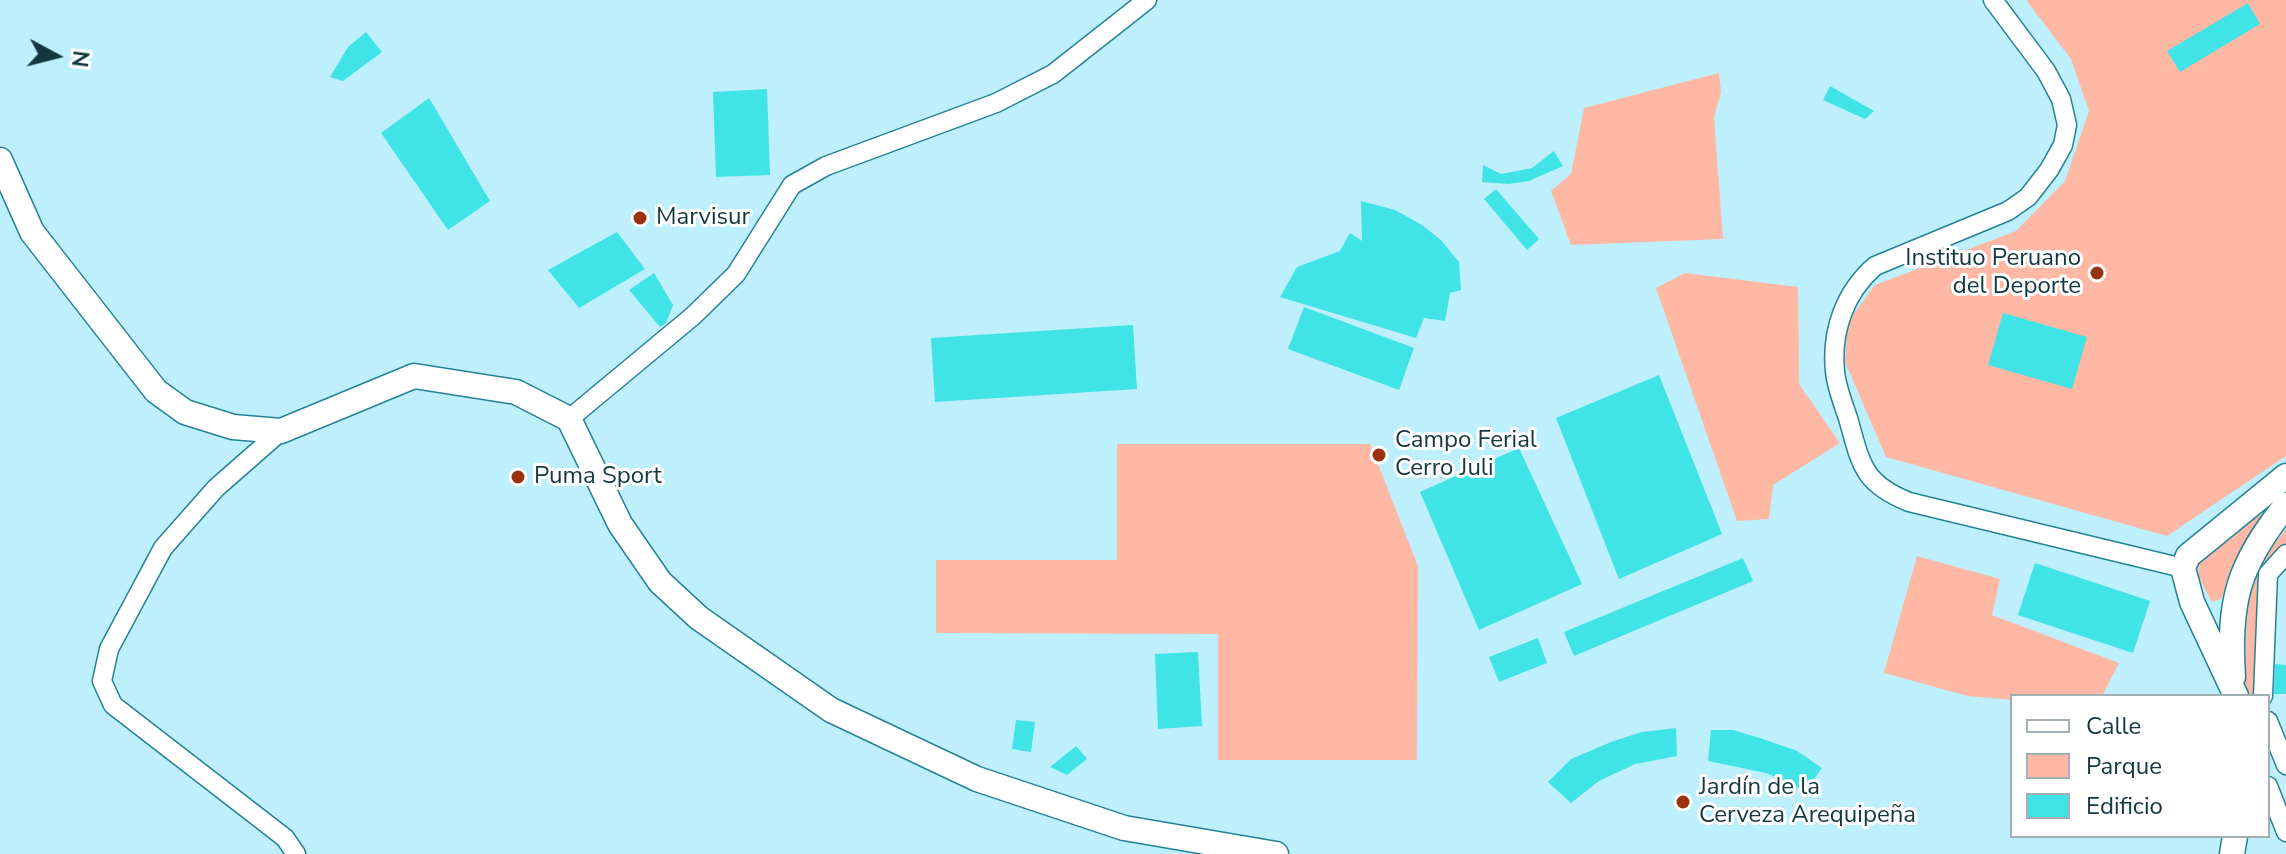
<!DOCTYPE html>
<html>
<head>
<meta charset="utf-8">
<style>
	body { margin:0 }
	#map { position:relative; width:2286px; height:854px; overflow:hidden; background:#bdeffc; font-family:"Nunito Sans",sans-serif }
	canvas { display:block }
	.legend { position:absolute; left:2010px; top:694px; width:260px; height:144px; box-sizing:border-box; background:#fff; border:2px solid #a1afb3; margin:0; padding:10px 14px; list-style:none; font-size:24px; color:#133841 }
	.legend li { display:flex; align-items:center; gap:16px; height:40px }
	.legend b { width:40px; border:2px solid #a1afb3 }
	.north { position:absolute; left:16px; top:16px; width:80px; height:80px; -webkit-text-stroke:6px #fff; paint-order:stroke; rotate:97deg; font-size:22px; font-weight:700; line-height:32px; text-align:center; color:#133841 }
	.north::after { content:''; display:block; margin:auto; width:28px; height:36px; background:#133841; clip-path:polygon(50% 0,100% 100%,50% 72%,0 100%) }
</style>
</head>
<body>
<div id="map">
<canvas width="2286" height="854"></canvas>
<ul class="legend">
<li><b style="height:10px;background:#fff"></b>Calle</li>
<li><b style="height:22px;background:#feb8a3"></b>Parque</li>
<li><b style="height:22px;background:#40e3e6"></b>Edificio</li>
</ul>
<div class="north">N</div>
</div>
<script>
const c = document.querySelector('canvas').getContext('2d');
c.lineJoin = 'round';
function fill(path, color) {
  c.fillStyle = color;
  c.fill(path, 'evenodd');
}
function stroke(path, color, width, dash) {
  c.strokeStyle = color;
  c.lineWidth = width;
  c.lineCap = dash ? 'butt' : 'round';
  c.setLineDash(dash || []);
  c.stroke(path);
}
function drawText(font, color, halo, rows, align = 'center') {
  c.font = font + ' "Nunito Sans",sans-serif';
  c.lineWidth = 6;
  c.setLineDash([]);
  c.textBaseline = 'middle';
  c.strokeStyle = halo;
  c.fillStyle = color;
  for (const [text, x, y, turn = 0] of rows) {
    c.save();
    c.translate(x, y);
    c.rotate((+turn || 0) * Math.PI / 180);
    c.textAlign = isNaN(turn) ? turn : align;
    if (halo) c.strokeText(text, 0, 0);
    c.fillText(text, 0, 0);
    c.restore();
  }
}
fill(new Path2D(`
	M2026 0H2286V456L2167 536 1886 457 1845 362 1848 321 1875 285 2016 231 2065 181 2089 111 2071 59Z
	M1719 73 1721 92 1714 117 1723 239 1571 245 1551 191 1571 174 1584 108Z
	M1685 273 1798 287 1799 384 1840 443 1773 485 1769 519 1737 521 1656 288Z
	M1117 444H1370L1418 566 1417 760H1218V634L936 633V560H1117Z
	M2257 514 2262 516V520L2221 599 2212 602 2198 576 2199 561Z
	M2286 529V550L2273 569 2260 696H2248L2245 687C2247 654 2244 616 2253 584 2259 564 2273 545 2286 529Z
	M1917 556 2000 579 1992 615 2119 663 2102 696H2012V700L1968 696 1884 673Z`), '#feb8a3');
fill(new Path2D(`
	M2248 3 2260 24 2180 72 2167 51Z
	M366 32 382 52 343 81 330 77 348 47Z
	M1830 86 1874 111 1865 119 1823 100Z
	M767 89 770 175 716 177 713 92Z
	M429 98 490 201 448 230 381 133Z
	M1554 151 1563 166 1529 181 1509 184 1482 182 1483 165 1501 174 1532 168Z
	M1496 189 1539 239 1527 250 1484 199Z
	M1361 201 1395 210 1422 225 1441 240 1459 262 1461 290 1450 293 1445 321 1424 318 1416 338 1280 297 1297 267 1340 251 1350 233 1362 241Z
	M617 232 645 269 579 308 548 270Z
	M654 273 673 305 666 323 660 327 629 290Z
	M1304 307 1414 348 1399 390 1288 349Z
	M2003 313 2087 337 2072 389 1988 365Z
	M1133 325 1137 389 935 402 931 338Z
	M1659 375 1722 534 1619 579 1556 418Z
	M1519 448 1582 584 1479 630 1420 492Z
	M1743 558 1753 581 1574 656 1564 632Z
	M2035 563 2150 601 2133 653 2018 615Z
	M1538 638 1547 663 1499 682 1489 657Z
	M1198 652 1202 726 1158 729 1155 654Z
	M2275 664 2286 665V694H2274Z
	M1016 720 1035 722 1031 752 1012 749Z
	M1676 728 1677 756 1635 764 1599 781 1571 803 1548 782 1571 759 1611 742 1642 732Z
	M1711 730H1733L1763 739 1797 751 1822 768 1805 791 1766 773 1708 761Z
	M1076 746 1087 759 1067 775 1050 767Z`), '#40e3e6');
const street = new Path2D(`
	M1993 0 2046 71 2061 99 2067 125 2063 145 2049 170 2028 197 2008 211 1875 266C1845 292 1831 331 1835 371 1836 386 1843 403 1848 418 1861 464 1862 483 1909 502L2183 568
	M569 419 693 316 736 274 792 185 826 166 996 103 1053 74 1147 0
	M281 431 216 488 163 548 109 649 102 681 113 705 285 838 296 854
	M2263 696 2268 574 2286 554
	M2268 721 2286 765
	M2268 786 2286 832`);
const secondary = new Path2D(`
	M0 160 32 232 156 391 185 412 233 427 281 431 414 376 516 392 569 419 620 524 660 582 699 618 831 710 977 779 1124 828 1276 854
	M2233 677C2228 601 2238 565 2286 505
	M2236 696 2192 602 2183 568 2188 556 2286 476
	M2232 854 2235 836`);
stroke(street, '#248297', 21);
stroke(secondary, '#248297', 27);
stroke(street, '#fff', 18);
stroke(secondary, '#fff', 24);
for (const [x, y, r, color] of [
	[640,218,8,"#9a3212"],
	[2097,273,8,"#9a3212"],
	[1379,455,8,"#9a3212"],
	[518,477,8,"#9a3212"],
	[1683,802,8,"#9a3212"]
]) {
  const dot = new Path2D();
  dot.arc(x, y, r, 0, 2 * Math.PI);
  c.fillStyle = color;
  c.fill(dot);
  stroke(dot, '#fff', 3);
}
drawText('24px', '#133841', '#fff', [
	["Marvisur",656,218],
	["Instituo Peruano",2081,259,"right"],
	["del Deporte",2081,287,"right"],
	["Campo Ferial",1395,441],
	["Cerro Juli",1395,469],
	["Puma Sport",534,477],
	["Jardín de la",1699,788],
	["Cerveza Arequipeña",1699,816]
], 'left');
</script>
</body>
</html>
